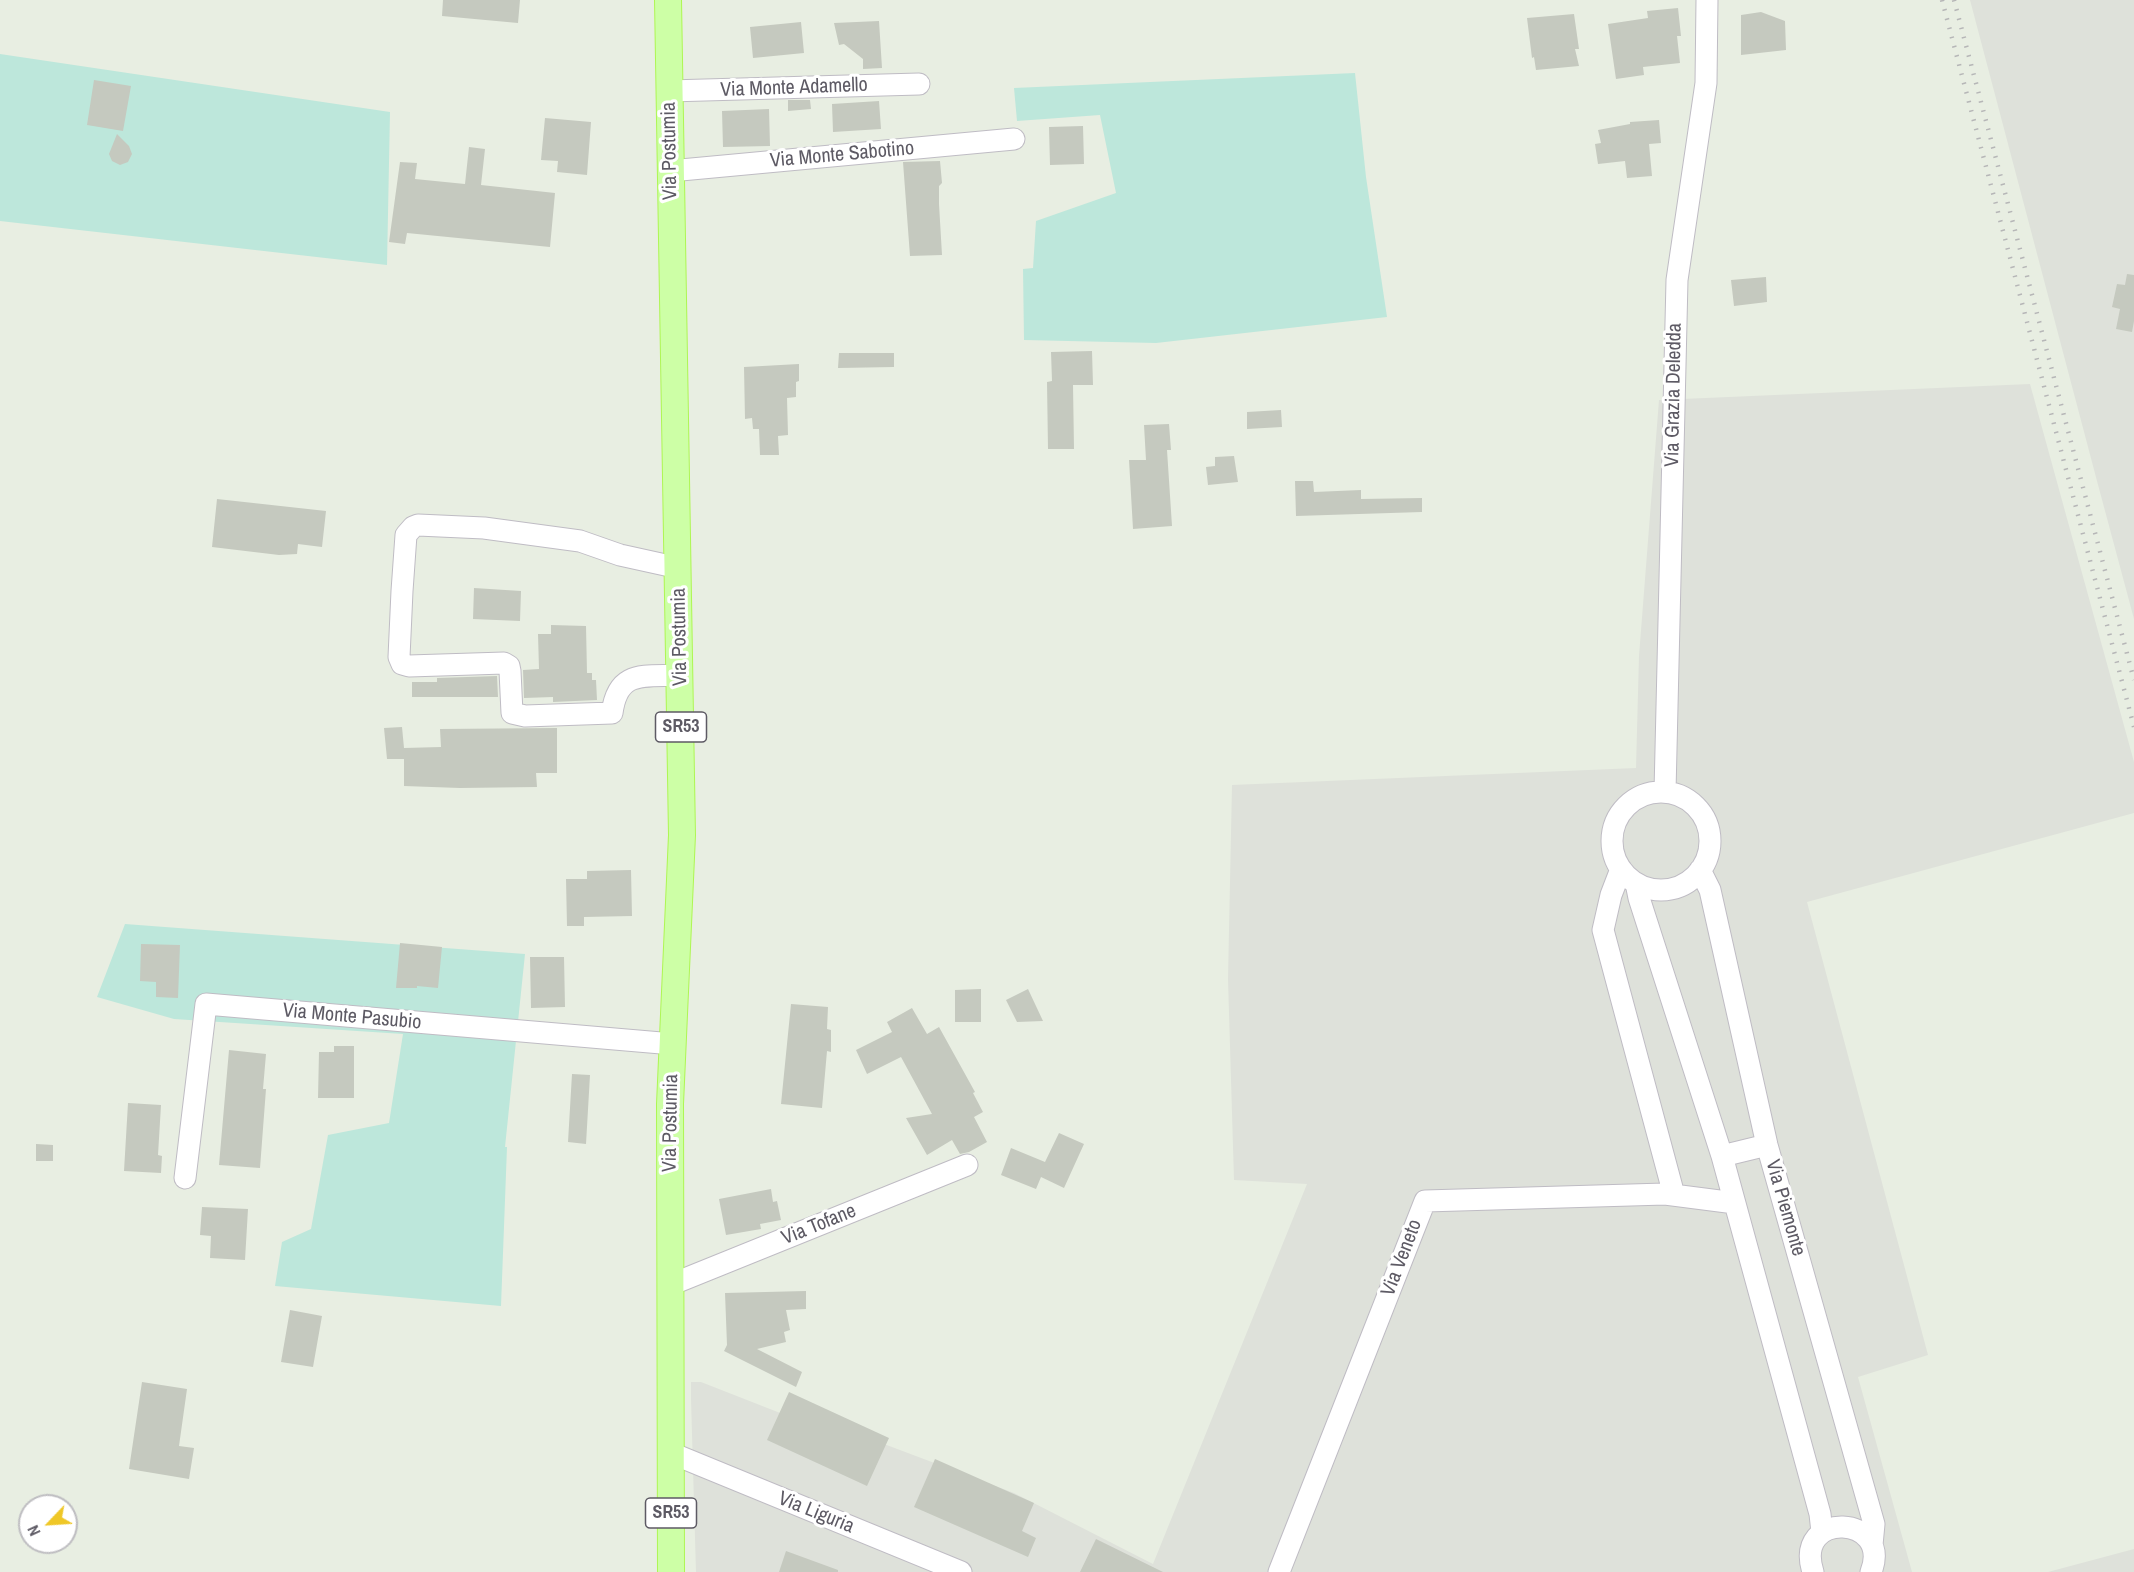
<!DOCTYPE html>
<html>
<head>
<meta charset="utf-8">
<style>
	body { margin:0 }
	#map { position:relative; width:2134px; height:1572px; overflow:hidden; background:#e8eee2; font-family:"Archivo Narrow",sans-serif }
	canvas { display:block }
	.north { position:absolute; left:18px; top:1494px; width:60px; height:60px; box-sizing:border-box; background:#fff; border:2px solid #bebdc1; border-radius:50%; rotate:245deg; font-size:16px; font-weight:700; line-height:24px; text-align:center; color:#5d5a64 }
	.north::after { content:''; display:block; margin:auto; width:21px; height:27px; background:#efc727; clip-path:polygon(50% 0,100% 100%,50% 72%,0 100%) }
</style>
</head>
<body>
<div id="map">
<canvas width="2134" height="1572"></canvas>
<div class="north">N</div>
</div>
<script>
const c = document.querySelector('canvas').getContext('2d');
c.lineJoin = 'round';
function fill(path, color) {
  c.fillStyle = color;
  c.fill(path, 'evenodd');
}
function stroke(path, color, width, dash) {
  c.strokeStyle = color;
  c.lineWidth = width;
  c.lineCap = dash ? 'butt' : 'round';
  c.setLineDash(dash || []);
  c.stroke(path);
}
function drawText(font, color, halo, rows, align = 'center') {
  c.font = font + ' "Archivo Narrow",sans-serif';
  c.lineWidth = 6;
  c.setLineDash([]);
  c.textBaseline = 'middle';
  c.strokeStyle = halo;
  c.fillStyle = color;
  for (const [text, x, y, turn = 0] of rows) {
    c.save();
    c.translate(x, y);
    c.rotate((+turn || 0) * Math.PI / 180);
    c.textAlign = isNaN(turn) ? turn : align;
    if (halo) c.strokeText(text, 0, 0);
    c.fillText(text, 0, 0);
    c.restore();
  }
}
fill(new Path2D(`
	M1970 0H2134V619L2097 481Z
	M2030 384 2134 762V813L1807 902 1928 1355 1858 1377 1912 1572H696L691 1399V1382H701L821 1429 884 1444 1014 1493 1153 1564 1307 1184 1234 1180 1228 979 1232 785 1636 768 1639 656 1659 400Z
	M2134 1549V1572H2048Z`), '#dee1da');
fill(new Path2D(`
	M0 54 390 112 387 265 0 221Z
	M1355 73 1366 177 1387 317 1156 343 1024 340 1023 269 1033 268 1036 221 1116 193 1100 115 1017 121 1014 88Z
	M125 924 525 954 505 1147H507L501 1306 275 1286 282 1242 311 1229 328 1135 389 1123 403 1034 174 1019 97 997Z`), '#bde7db');
fill(new Path2D(`
	M443 0H520L518 23 442 16Z
	M1678 8 1681 36H1677L1680 63 1643 67 1644 75 1616 79 1608 24 1648 18 1647 11Z
	M1761 12 1785 21 1786 50 1741 55V15Z
	M1574 14 1579 49H1575L1579 66 1536 70 1534 57 1532 58 1527 18Z
	M879 21 882 68 863 69V59L844 44 839 45 834 23Z
	M801 22 804 53 753 58 750 27Z
	M94 80 131 86 123 131 87 125Z
	M788 100H810L811 109 788 111Z
	M879 101 881 129 833 132 832 104Z
	M769 109 770 146 723 147 722 111Z
	M545 118 591 122 587 175 557 172 558 161 541 160Z
	M1659 120 1661 143 1649 144 1652 176 1627 178 1625 161 1598 164 1595 144 1601 143 1598 130 1630 124V122Z
	M1083 126 1084 164 1050 165 1049 127Z
	M117 134 129 146 132 154 128 162 120 165 112 161 109 154Z
	M469 147 485 149 481 185 555 193 550 247 407 233 405 244 389 242 400 162 417 163 415 179 465 184Z
	M940 161 942 183 939 186V204L942 255 910 256 903 162Z
	M2127 274 2134 275V321L2132 332 2116 329 2120 309 2112 307 2117 284 2125 285Z
	M1766 277 1767 302 1734 306 1731 280Z
	M1092 351 1093 385H1073L1074 449H1048L1047 382 1052 381 1051 352Z
	M839 353H894V367L838 368Z
	M799 364V381L796 382V397L787 398 788 435 778 436 779 455H760L759 429H753L752 418 745 419 744 367Z
	M1281 410 1282 427 1247 429V412Z
	M1169 424 1171 450H1167L1172 526 1133 529 1129 460H1146L1144 425Z
	M1234 456 1238 482 1208 485 1206 467 1215 466V457Z
	M1295 481H1313L1314 492 1361 490V499L1422 498V512L1296 516Z
	M217 499 326 511 322 547 298 544 297 554 279 555 212 547Z
	M474 588 521 591 520 621 473 619Z
	M551 625 586 626 587 673H592V680H596L597 700 553 702V697L524 698 523 670 539 669 538 634H551Z
	M497 676 498 697H412V682H437V678Z
	M402 727 404 748 441 747 440 729 557 728V773H536L537 787 460 788 404 786V759H387L384 728Z
	M631 870 632 916 584 917V926H567L566 879H587V871Z
	M400 943 442 947 438 988 417 986V988H396Z
	M141 944 180 945 178 998 156 997V982L140 981Z
	M530 957H564L565 1007 531 1008Z
	M981 989V1022H955V990Z
	M1028 989 1043 1021 1017 1022 1006 1000Z
	M791 1004 828 1007 827 1029 831 1030V1052L827 1051 822 1108 781 1104Z
	M912 1008 927 1034 939 1027 975 1092 973 1093 983 1112 974 1117 987 1142 969 1152 960 1154 952 1140 927 1155 906 1118 932 1114 901 1057 867 1074 856 1050 892 1032 887 1022Z
	M334 1046H354V1098H318L319 1052H334Z
	M229 1050 266 1054 263 1089H266L260 1168 219 1165Z
	M572 1074 590 1075 586 1144 568 1142Z
	M128 1103 161 1105 158 1155 162 1156 161 1173 124 1171Z
	M1059 1133 1084 1144 1064 1188 1041 1177 1036 1189 1001 1175 1011 1148 1045 1162Z
	M36 1144 53 1145V1161H36Z
	M771 1189 773 1202 777 1201 781 1220 760 1224 761 1229 726 1235 719 1199Z
	M202 1207 248 1209 245 1260 210 1258 211 1236 200 1235Z
	M806 1291V1309L786 1310 790 1330 784 1332 786 1342 757 1349 802 1372 796 1387 724 1351 727 1345 725 1293Z
	M290 1310 322 1316 313 1367 281 1362Z
	M142 1382 187 1389 179 1446 194 1448 189 1479 129 1469Z
	M789 1392 889 1438 867 1486 767 1440Z
	M935 1459 1034 1503 1022 1531 1036 1538 1028 1557 914 1507Z
	M1096 1539 1163 1572H1080Z
	M786 1551 838 1570V1572H779Z`), '#c5c9bf');
const minor = new Path2D(`
	M669 91 919 84
	M670 171 1014 139
	M679 568 620 555 580 541 484 528 418 525 413 527 406 535 402 591 399 657 402 664 409 666 504 663 509 666 510 671 512 713 525 716 612 713C618 669 644 677 680 675
	M1665 792 1677 280 1706 83 1707 0
	M1612 841a49 49 0 1 1 98 0a49 49 0 1 1-98 0Z
	M1621 869 1611 895 1603 930 1674 1195
	M1700 870 1710 890 1767 1145 1874 1524 1872 1545
	M1636 883 1639 898 1722 1156 1820 1514 1822 1532
	M1722 1156 1767 1145
	M185 1178 206 1004 673 1044
	M670 1285 967 1165
	M671 1453 961 1572
	M1279 1572 1425 1201 1665 1194 1735 1203
	M1813 1572C1793 1509 1893 1515 1871 1572`);
const major = new Path2D(`
	M668 0 682 835 670 1104 671 1572`);
stroke(minor, '#bfbcc4', 23);
stroke(major, '#aef653', 28);
stroke(minor, '#fff', 21);
stroke(major, '#cdffa6', 26);
stroke(new Path2D(`
	M1942 0 2134 727
	M1954 0 2134 680`), '#b6b6b7', 4.5, [1.5, 8]);
for (const [x, y, w] of [
	[681,727,51],
	[671,1513,51]
]) {
  const box = new Path2D();
  box.roundRect(x - w / 2, y - 15, w, 30, 4.5);
  c.fillStyle = '#fff';
  c.fill(box);
  stroke(box, '#5d5a64', 1.5);
}
drawText('bold 18px', '#5d5a64', null, [
	["SR53",681,727],
	["SR53",671,1513]
]);
drawText('20px', '#5d5a64', '#fff', [
	["Via Monte Adamello",794,88,-2],
	["Via Postumia",670,151,-91],
	["Via Monte Sabotino",842,155,-5],
	["Via Grazia Deledda",1674,395,-89],
	["Via Postumia",680,637,-91],
	["Via Monte Pasubio",352,1017,5],
	["Via Postumia",671,1123,-89],
	["Via Piemonte",1785,1208,74],
	["Via Tofane",819,1225,-22],
	["Via Veneto",1402,1258,-69],
	["Via Liguria",816,1513,22]
]);
</script>
</body>
</html>
